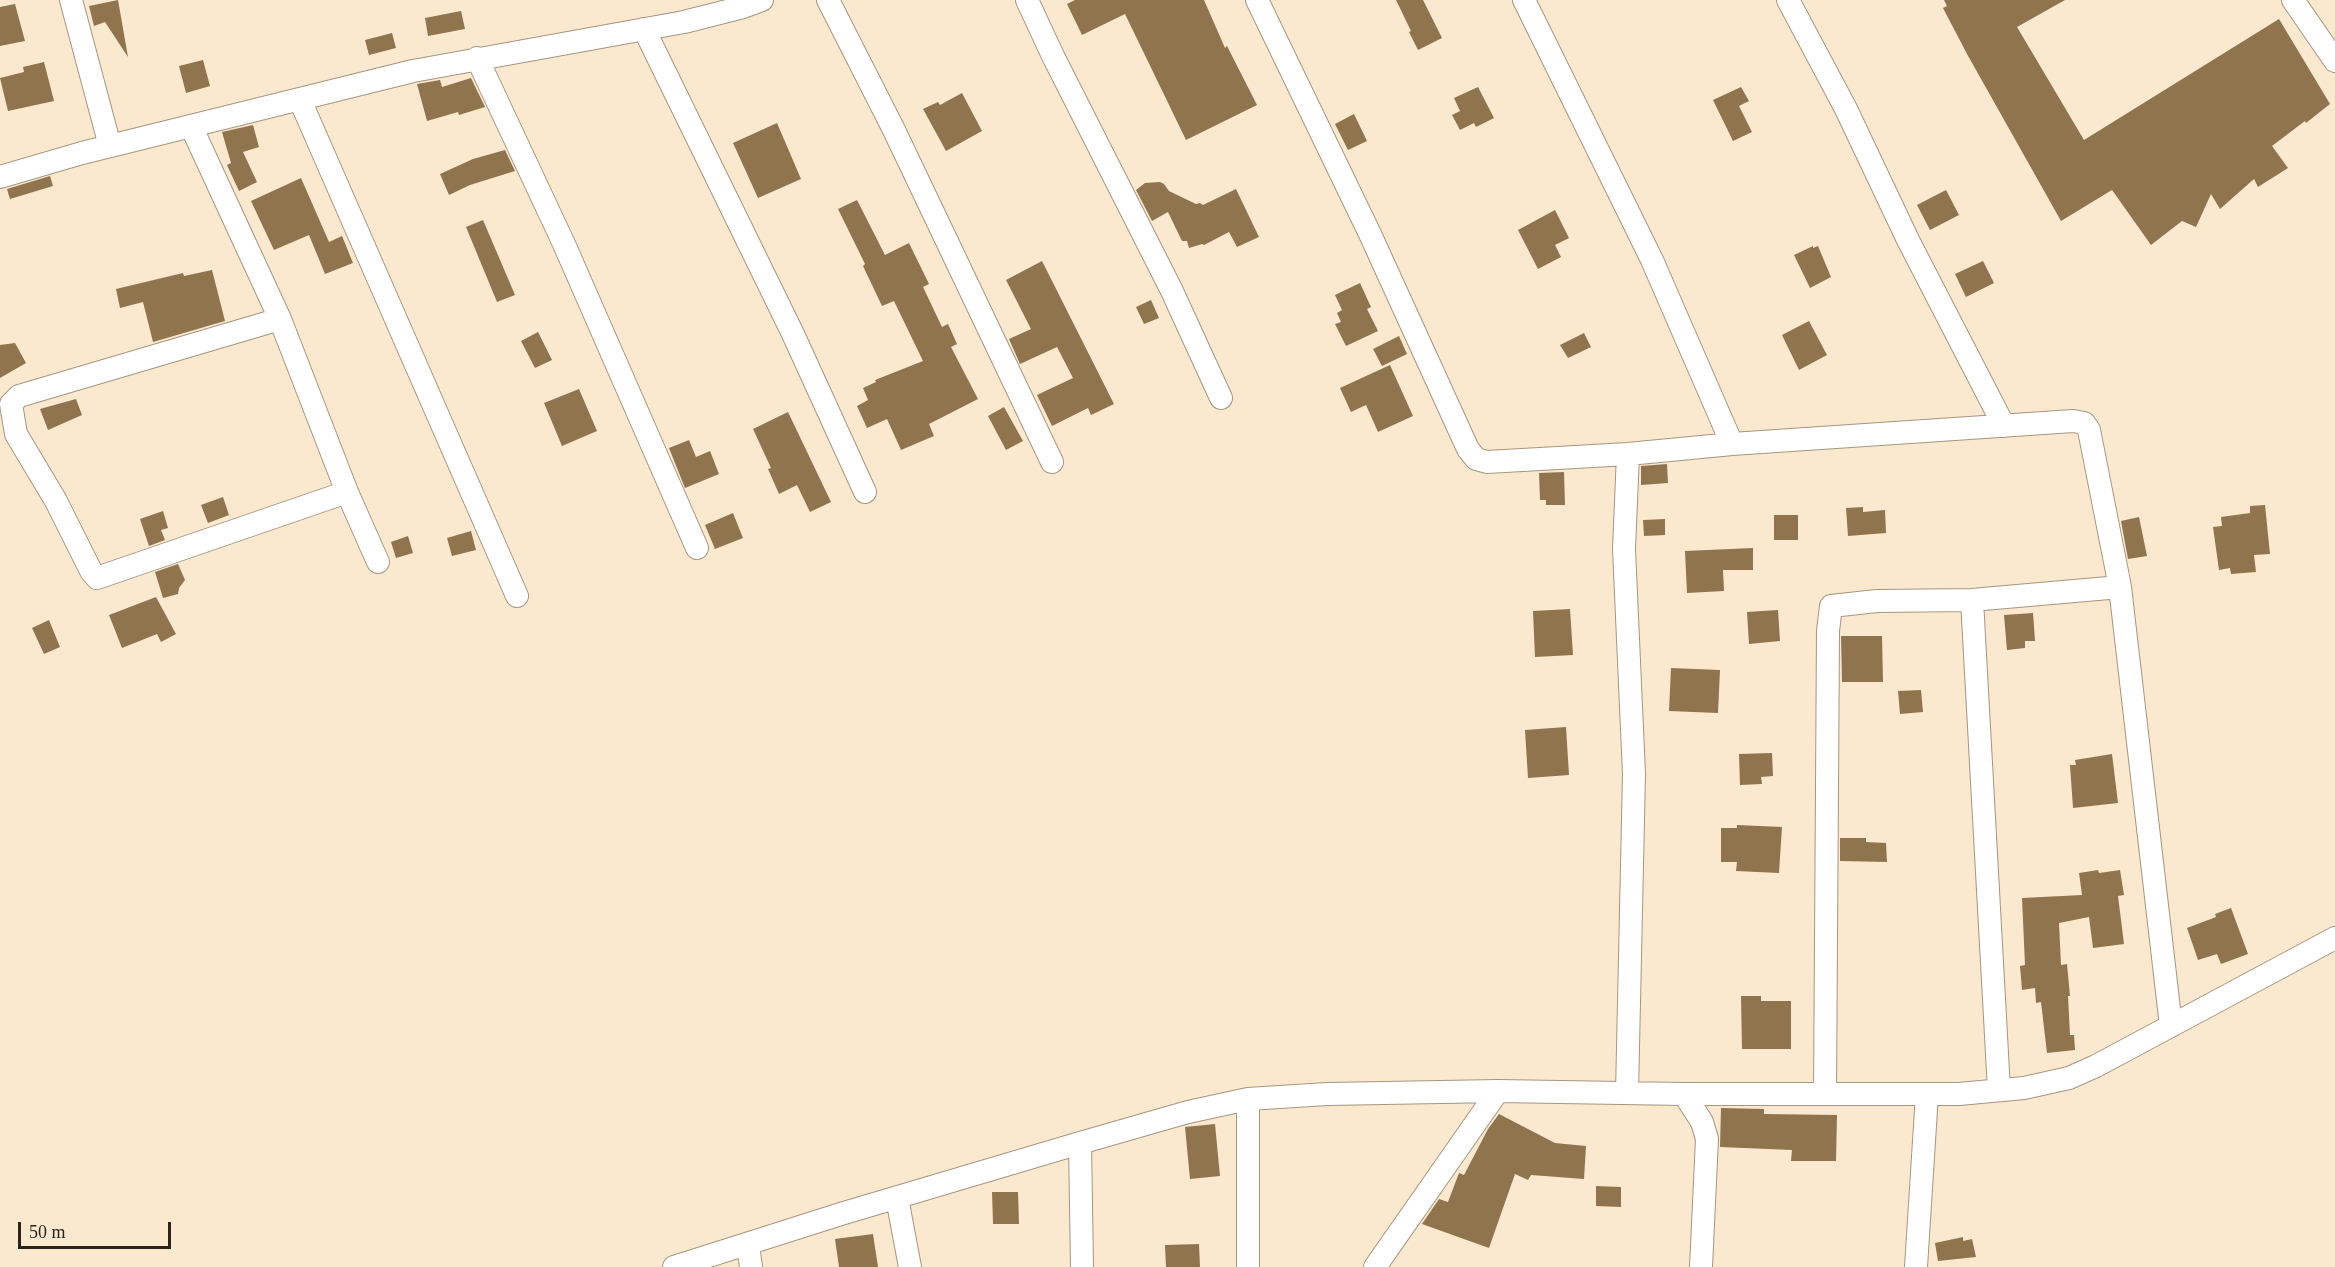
<!DOCTYPE html>
<html>
<head>
<meta charset="utf-8">
<style>
	body { margin:0 }
	#map { position:relative; width:2335px; height:1267px; overflow:hidden; background:#fae8cf; font-family:Georgia,serif }
	canvas { display:block }
	.scale { position:absolute; left:18px; top:1222px; width:153px; height:27px; box-sizing:border-box; border:3px solid #29231a; border-top:0; padding-left:8px; font-size:18px; line-height:21px; white-space:nowrap; color:#29231a; -webkit-text-stroke:4px #fae8cf; paint-order:stroke }
</style>
</head>
<body>
<div id="map">
<canvas width="2335" height="1267"></canvas>
<div class="scale">50 m</div>
</div>
<script>
const c = document.querySelector('canvas').getContext('2d');
c.lineJoin = 'round';
function fill(path, color) {
  c.fillStyle = color;
  c.fill(path, 'evenodd');
}
function stroke(path, color, width, dash) {
  c.strokeStyle = color;
  c.lineWidth = width;
  c.lineCap = dash ? 'butt' : 'round';
  c.setLineDash(dash || []);
  c.stroke(path);
}
fill(new Path2D(`
	M118 0 128 57 105 22 94 26 89 6Z
	M1075 0H1204L1225 48 1227 46 1257 105 1186 140 1125 14 1082 35 1067 4Z
	M1396 0H1423L1442 38 1418 50 1409 32 1411 31Z
	M1944 0H2065L2017 27 2084 140 2279 19 2330 104 2306 123 2305 121 2272 146 2288 168 2258 187 2254 179 2220 209 2211 194 2196 227 2182 221 2151 245 2112 190 2061 221 1967 54 1943 8 1947 6Z
	M15 4 25 41 0 46V7Z
	M461 11 465 29 428 36 425 18Z
	M392 33 396 48 369 55 365 40Z
	M203 60 210 86 186 93 179 66Z
	M44 62 54 101 8 111 0 78 24 72 23 67Z
	M471 78 485 107 459 115 458 112 427 121 417 84 440 80 442 87Z
	M1478 87 1494 118 1476 127 1474 123 1460 130 1452 115 1460 111 1454 98Z
	M1741 87 1749 101 1739 106 1752 132 1733 141 1713 100Z
	M962 93 982 131 946 151 923 109 938 102 940 105Z
	M1354 114 1367 141 1348 150 1335 124Z
	M777 123 801 179 758 198 733 143Z
	M253 125 259 147 243 152 257 182 239 191 227 165 231 163 222 132Z
	M505 150 515 171 470 185 449 195 440 174 473 159Z
	M50 176 53 186 10 199 7 189Z
	M301 178 329 242 342 236 353 263 325 274 309 235 274 250 251 201Z
	M1160 182 1164 184 1169 191 1196 204 1200 203 1203 205 1236 189 1259 237 1237 247 1229 232 1204 245 1202 244 1189 248 1187 241H1182L1168 212 1152 221 1136 190 1145 183Z
	M1946 190 1959 215 1930 230 1917 205Z
	M857 200 885 255 909 243 929 284 923 287 942 327 948 324 957 344 951 347 978 399 929 424 934 436 901 450 887 419 867 428 857 406 868 400 863 388 876 382 875 380 923 361 894 301 882 306 863 266 865 264 838 209Z
	M1555 210 1569 238 1555 245 1561 257 1538 269 1518 230Z
	M483 220 515 295 497 302 466 227Z
	M1813 246V248L1818 246 1831 277 1810 288 1794 255Z
	M1042 261 1114 404 1091 415 1088 408 1052 426 1037 395 1073 378 1057 347 1020 364 1009 339 1031 329 1006 280Z
	M1983 261 1994 283 1966 297 1955 274Z
	M212 270 225 321 153 342 143 302 120 308 116 289 183 273 184 276Z
	M1360 283 1371 307 1367 309 1378 331 1346 346 1335 324 1341 322 1337 313 1342 310 1335 295Z
	M1151 300 1159 318 1144 324 1136 307Z
	M1809 321 1827 355 1799 370 1782 335Z
	M538 332 552 360 535 368 521 341Z
	M1584 333 1591 347 1568 358 1560 345Z
	M1399 336 1407 354 1382 366 1373 349Z
	M15 343 26 363 0 378V345Z
	M1390 365 1413 416 1378 432 1366 405 1351 412 1340 388Z
	M579 389 597 431 562 446 544 403Z
	M76 399 82 415 48 430 40 409Z
	M1004 407 1023 441 1006 450 988 416Z
	M788 412 831 502 810 512 797 485 779 494 768 469 771 468 753 429Z
	M689 440 696 457 710 451 719 474 685 488 669 448Z
	M1667 464 1668 483 1641 485V466Z
	M1564 472 1565 505H1546V500H1540L1539 473Z
	M223 497 229 515 208 523 201 505Z
	M2265 505 2270 554 2254 555 2256 572 2231 574 2230 568 2219 570 2213 527 2222 526 2221 517 2250 513V506Z
	M1863 507V512L1885 510 1886 533 1848 536 1846 508Z
	M163 511 168 528 161 530 165 540 149 546 140 519Z
	M733 513 743 538 715 549 705 525Z
	M1774 515H1798V540H1774Z
	M2139 517 2147 556 2128 559 2121 521Z
	M1665 519V535L1644 536 1643 520Z
	M471 531 476 550 452 556 447 538Z
	M408 536 413 553 396 558 391 542Z
	M1753 548V570H1723L1724 591 1687 593 1685 551Z
	M178 564 185 580 179 588 178 594 163 598 155 572Z
	M156 597 176 634 161 642 157 634 122 648 109 615Z
	M1570 609 1573 655 1535 657 1533 611Z
	M1778 610 1780 641 1749 644 1747 612Z
	M2033 613 2035 641H2025V648L2007 650 2004 615Z
	M49 620 60 647 44 654 32 628Z
	M1841 636H1882L1883 682H1842Z
	M1671 668 1720 670 1718 713 1669 711Z
	M1921 690 1923 712 1900 714 1898 691Z
	M1566 727 1569 775 1528 778 1525 730Z
	M1772 753 1773 776 1761 777 1762 784 1740 785 1739 754Z
	M2112 754 2118 803 2073 808 2070 765H2076L2075 760Z
	M1737 825 1782 827 1779 873 1736 871 1737 862H1721V828H1737Z
	M1840 838H1866V842L1886 843 1887 862 1840 861Z
	M2098 870 2099 873 2120 870 2124 895 2118 896 2124 944 2093 948 2089 917 2059 923 2061 965 2067 964 2070 996H2068L2070 1035H2074L2075 1050 2047 1053 2041 1002 2036 1003 2035 988 2022 990 2020 966 2025 965 2022 898 2082 895 2079 873Z
	M2231 908 2248 954 2221 964 2217 954 2198 960 2187 928 2216 917 2215 914Z
	M1741 996H1761V1001H1791V1049H1742Z
	M1721 1108 1764 1109V1114L1837 1115 1836 1161H1791L1792 1150 1720 1147Z
	M1499 1114 1555 1143 1586 1146 1584 1179 1531 1175 1528 1180 1515 1174 1489 1248 1422 1224 1439 1199 1448 1202 1459 1173 1464 1175 1488 1129Z
	M1215 1124 1220 1176 1190 1179 1185 1127Z
	M1596 1186 1621 1187V1207L1596 1206Z
	M992 1192H1018L1019 1224H993Z
	M873 1234 878 1267H839L835 1239Z
	M1963 1237V1241L1972 1239 1976 1257 1938 1261 1935 1243Z
	M1199 1244 1200 1267H1166L1165 1245Z`), '#90744d');
const street = new Path2D(`
	M71 0 110 146
	M828 0 894 130 1052 462
	M1027 0 1053 56 1172 291 1221 398
	M1257 0 1370 234 1468 449 1476 459 1487 462 1628 454 1732 444 2073 421 2084 423 2089 430 2120 587 2171 1026
	M1524 0 1652 260 1732 444
	M1788 0 1846 109 1908 240 2004 426
	M2293 0 2335 61
	M644 29 793 334 865 492
	M477 58 564 244 697 548
	M300 100 517 596
	M191 126 280 319 347 492 378 562
	M0 177 82 153 413 71 684 22 743 7 762 0
	M280 319 19 396 11 404 16 434 56 501 91 571 97 578 347 492
	M1972 600 1999 1090
	M1627 1093 1634 774 1624 549 1628 454
	M1684 1094 1702 1122 1707 1139 1701 1267
	M1825 1094 1828 631 1831 606 1877 601 1972 600 2120 587
	M1248 1099V1267
	M1080 1143 1082 1267
	M897 1198 910 1267
	M748 1245 751 1267
	M674 1267 844 1213 1080 1143 1188 1112 1248 1099 1327 1094 1498 1091 1684 1094H1959L2024 1088 2069 1078 2096 1066 2335 938
	M1375 1267 1498 1091
	M1916 1267 1927 1094`);
stroke(street, '#a6967f', 24);
stroke(street, '#fff', 22);
</script>
</body>
</html>
